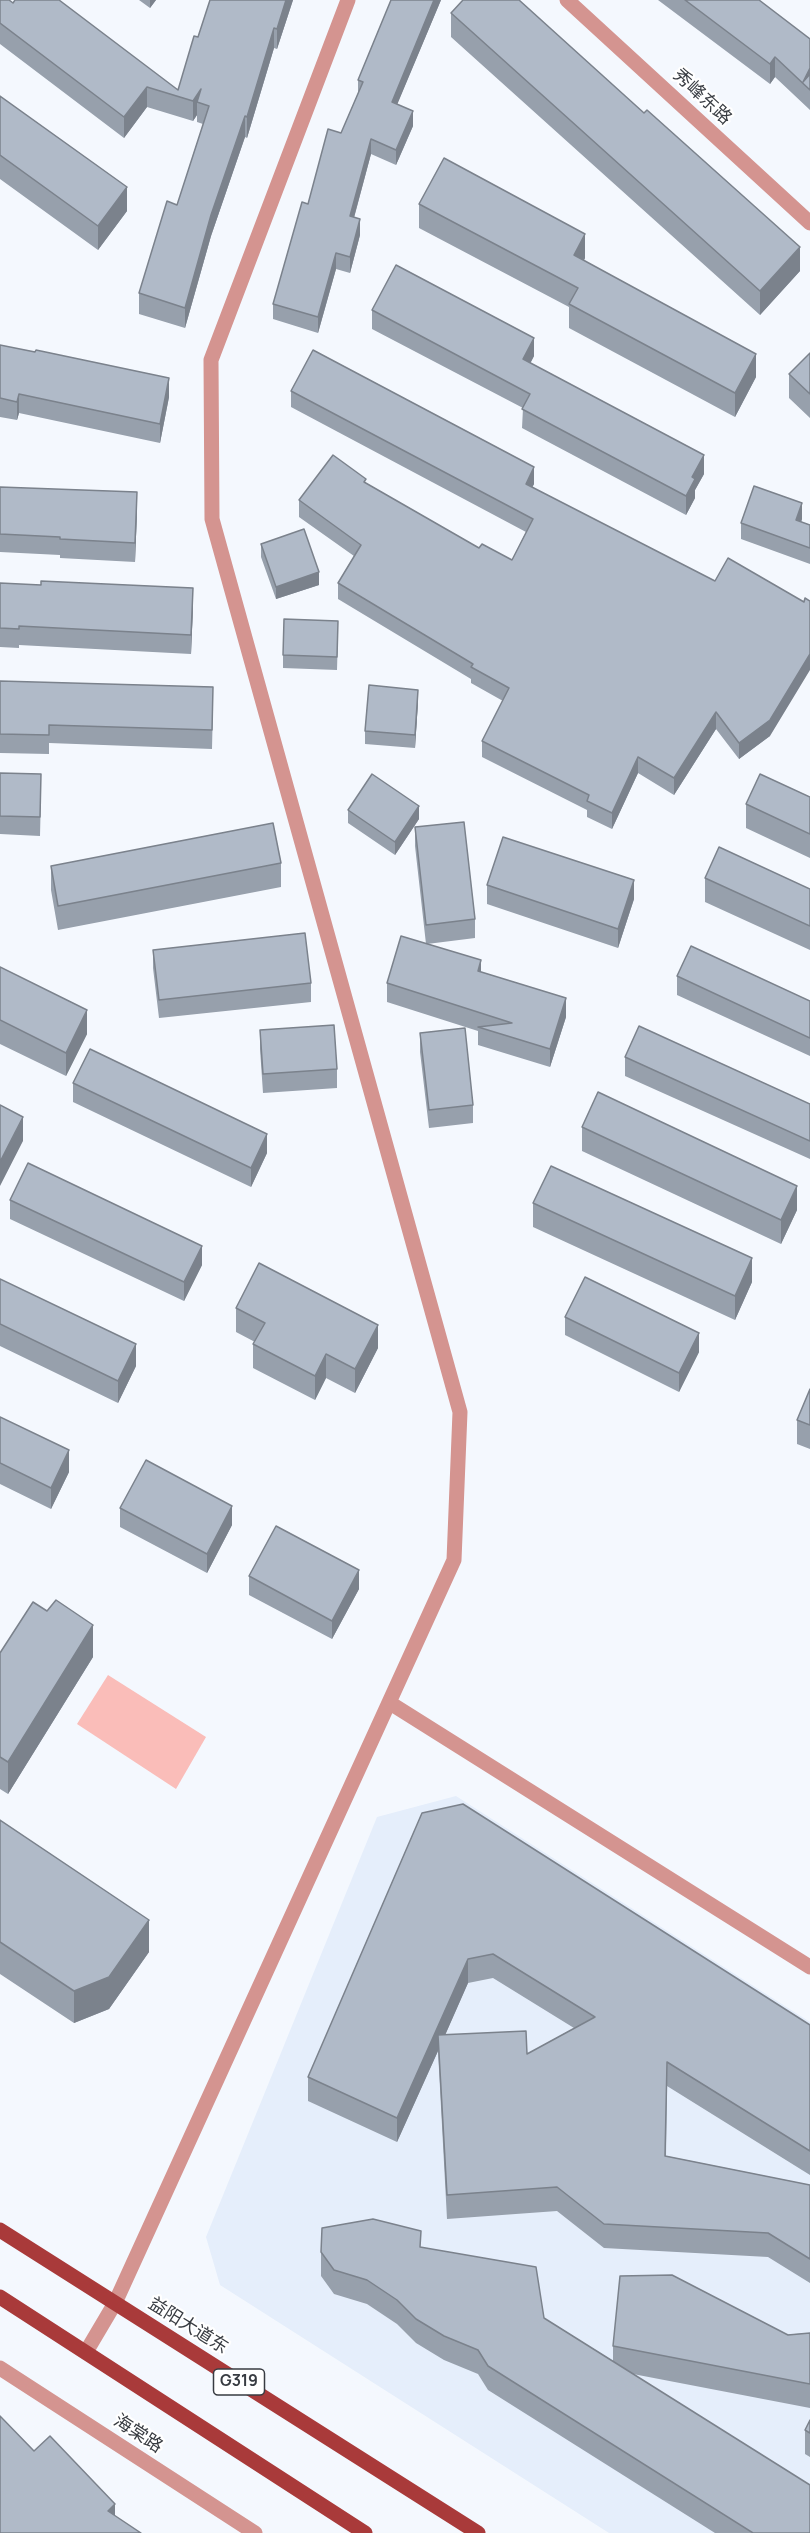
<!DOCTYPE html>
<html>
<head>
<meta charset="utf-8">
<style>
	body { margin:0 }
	canvas { display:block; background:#f4f8fe }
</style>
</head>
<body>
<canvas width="810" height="2533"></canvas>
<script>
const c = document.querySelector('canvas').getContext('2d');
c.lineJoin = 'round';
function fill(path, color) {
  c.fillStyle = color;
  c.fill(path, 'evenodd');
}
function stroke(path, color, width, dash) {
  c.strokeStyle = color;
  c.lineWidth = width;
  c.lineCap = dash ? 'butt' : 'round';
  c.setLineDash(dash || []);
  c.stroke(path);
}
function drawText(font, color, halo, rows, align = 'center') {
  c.font = font + ' Manrope,"Noto Sans SC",sans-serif';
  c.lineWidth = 4.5;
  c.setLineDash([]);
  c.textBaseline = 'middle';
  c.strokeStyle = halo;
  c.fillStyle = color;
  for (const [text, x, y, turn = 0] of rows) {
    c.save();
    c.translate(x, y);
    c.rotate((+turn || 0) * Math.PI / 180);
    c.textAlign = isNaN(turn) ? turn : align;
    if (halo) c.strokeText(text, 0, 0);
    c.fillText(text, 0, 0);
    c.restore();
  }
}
fill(new Path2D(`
	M456 1796 810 2022V2533H609L220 2285 206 2237 377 1817Z`), '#e5eefb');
fill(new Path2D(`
	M108 1675 206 1737 176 1789 77 1724Z`), '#fabdb9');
stroke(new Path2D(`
	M567 0 810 223
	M390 1703 810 1967
	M86 2352 115 2303 454 1560 460 1412 212 519 211 360 348 0
	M0 2368 255 2533`), '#d49490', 15);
stroke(new Path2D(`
	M0 2230 478 2533
	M0 2297 365 2533`), '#a93a3a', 15);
fill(new Path2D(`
	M0 0 13 3 178 90 198 37 210 0H293L277 49 274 48 247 138 245 137 211 236 185 328 139 314V293L177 205 203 124 197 122V115L193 121 147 107 124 138 0 44Z
	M139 0H156L150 8Z
	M391 0H441L397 104 413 126 396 165 371 154 354 218 360 235 350 273 336 269 318 333 273 319V304L308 204 341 133 358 93V80Z
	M658 0H759L810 90V110L775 77 770 84Z
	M451 13 800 271 760 315 451 37Z
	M0 96 127 211 98 250 0 179Z
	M419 204 585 258 584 260 756 377 735 417 569 328V307L419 228Z
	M372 310 534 356 530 363 704 474 695 490V498L686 515 522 428 523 408 372 329Z
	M0 345 169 397 160 443 19 413 17 420 0 417Z
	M810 353V418L789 398V374Z
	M291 391 534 484 532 487 770 736 739 759 716 729 674 795 638 773 612 829 587 817V810L482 757V741L503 701 471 683V679L338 599V583L354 556 299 517V500L366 483 479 548 512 560 526 532 291 407Z
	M0 487 137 511 135 562 60 558V555L0 552Z
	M802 519 801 522 810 525V564L741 539V523Z
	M261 544 319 585 276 599 261 557Z
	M0 583 193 607 191 654 19 645V648L0 647Z
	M338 634 337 670 283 668V655Z
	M0 681 213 705 212 749 49 743V754L0 753Z
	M418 702 415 748 365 744V731Z
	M0 773 41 793 40 836 0 834Z
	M810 797V858L746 828V804Z
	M348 810 419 819 395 855 348 823Z
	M415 827 475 919V938L427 944 566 1017 550 1067 478 1045V1031L387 1002V983L426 944 415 846Z
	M281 863V887L58 930 51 890V866Z
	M705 878 810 889V950L705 902Z
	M487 885 634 899 618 948 487 904Z
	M153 950 311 983V1002L159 1018 153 968Z
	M0 967 87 1034 66 1076 0 1044Z
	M677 976 810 1001V1056L677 995Z
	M260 1030 337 1069V1088L263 1093 260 1049Z
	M420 1033 473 1105V1123L429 1128 420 1052Z
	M625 1057 810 1104V1159L625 1076Z
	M73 1083 267 1153 251 1187 73 1102Z
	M582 1127 797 1210 781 1244 582 1151Z
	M10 1200 202 1265 184 1301 10 1219Z
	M533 1203 752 1282 735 1320 533 1227Z
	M0 1279 136 1366 118 1403 0 1346Z
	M236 1308 378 1348 355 1393 326 1378 315 1400 253 1368V1344L255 1342 236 1332Z
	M565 1317 699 1352 679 1392 565 1335Z
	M810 1389V1449L797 1444V1420Z
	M0 1417 69 1472 51 1509 0 1484Z
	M120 1508 232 1525 207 1573 120 1527Z
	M249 1576 359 1589 332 1639 249 1595Z
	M0 1653 93 1657 8 1794 0 1789Z
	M422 1813 810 2025V2175L667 2086 666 2156 810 2185V2283L768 2257 604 2248 557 2211 447 2219 438 2051 397 2142 308 2101V2077ZM493 1978 574 2028 527 2054 445 2035 468 1983Z
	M0 1820 149 1952 109 2009 74 2023 0 1974Z
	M421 2248 544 2318 613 2361V2346L810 2333V2408L633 2374 810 2533H715L488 2390 478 2374 444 2360 416 2343 397 2324 367 2304 334 2294 321 2276V2252Z
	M810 2420V2457L805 2454V2430Z`), '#97a0ac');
fill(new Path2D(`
	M150 0H156L150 8Z
	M286 0H293L277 49V29Z
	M434 0H441L392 117V102Z
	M274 28V48L247 138V117Z
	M775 57V77L770 84V64Z
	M810 68V88L803 82Z
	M147 87V107L124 138V117Z
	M201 89 197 102V115L193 121V101Z
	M413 111V126L396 165V150Z
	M245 116V137L211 236 185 328V308L211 215Z
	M371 139V154L350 232V216Z
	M127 187V211L98 250V226Z
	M360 219V235L350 273V257Z
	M585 234V258L574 279V255Z
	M800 247V271L760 315V291Z
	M336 253V269L318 333V317Z
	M534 338V356L523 378V359Z
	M756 354V377L735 417V393Z
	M169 378V397L160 443V424Z
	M19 394V413L17 420V402Z
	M704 455V474L695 490V498L686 515V496L692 477Z
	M534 467V484L526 500V484Z
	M137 492V511L135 562V543Z
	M802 503V519L796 536V520Z
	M319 572V585L276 599V587Z
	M193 588V607L191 654V635Z
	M810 654V670L770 736 739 759V743Z
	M418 690V702L415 748V735Z
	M716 712V729L674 795V778Z
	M638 757V773L612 829V813Z
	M419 806V819L395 855V842Z
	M634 880V899L618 948V929Z
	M481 960V979L478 971Z
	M566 998V1017L550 1067V1049Z
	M87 1010V1034L66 1076V1053Z
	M23 1117V1141L0 1186V1162Z
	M267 1134V1153L251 1187V1168Z
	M797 1186V1210L781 1244V1220Z
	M202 1246V1265L184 1301V1282Z
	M752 1258V1282L735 1320V1296Z
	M378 1325V1348L355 1393V1369Z
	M699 1333V1352L679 1392V1373Z
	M136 1344V1366L118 1403V1381Z
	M326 1354V1378L315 1400V1376Z
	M69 1450V1472L51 1509V1488Z
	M232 1506V1525L207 1573V1554Z
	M359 1570V1589L332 1639V1621Z
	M93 1625V1657L8 1794V1762Z
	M149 1920V1952L109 2009 74 2023V1991Z
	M468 1959V1983L439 2049 438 2035V2051L397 2142V2118Z
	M115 2504V2528L108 2511Z`), '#7b828c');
const building = new Path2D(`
	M0 0H9L13 3 15 0H59L178 90 194 36 198 37 210 0H286L277 29 274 28 247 117 245 116 211 215 185 308 139 293 167 201 177 205 209 106 197 102 201 89 193 101 147 87 124 117 0 23Z
	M391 0H434L392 102 413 111 396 150 371 139 350 216 360 219 350 257 336 253 318 317 273 304 302 202 308 204 328 129 341 133 363 82 358 80Z
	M463 0H519L644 113 647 110 800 247 760 291 451 13Z
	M685 0H759L810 39V68L803 82 810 74V90L775 57 770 64Z
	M0 96 127 187 98 226 0 155Z
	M444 158 585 234 574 255 756 354 735 393 569 304 578 288 419 204Z
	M396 265 534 338 523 359 704 455 692 477 695 479 686 496 522 409 530 394 372 310Z
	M0 345 35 352 36 350 169 378 160 424 19 394 17 402 0 398Z
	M313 350 534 467 526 484 715 581 728 558 804 602 805 598 810 601V654L770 720 739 743 716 712 674 778 638 757 612 813 587 801 589 795 482 741 509 688 471 667 473 664 338 583 361 545 299 500 333 455 366 479 364 482 479 548 482 544 512 560 533 519 291 391Z
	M810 353V394L789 374Z
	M754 486 802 503 796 520 810 525V548L741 523Z
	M0 487 137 492 135 543 60 539V537L0 534Z
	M304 529 319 572 276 587 261 544Z
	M41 581 193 588 191 635 19 626V629L0 628V583L41 585Z
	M284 619 338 621 337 657 283 655Z
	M0 681 213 687 212 730 49 725V735L0 734Z
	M369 685 418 690 415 735 365 731Z
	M0 773 41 774 40 817 0 816Z
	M372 774 419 806 395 842 348 810Z
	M760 774 810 797V834L746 804Z
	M464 822 475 919 426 925 415 827Z
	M273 823 281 863 58 906 51 866Z
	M503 837 634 880 618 929 487 885Z
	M719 847 810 889V926L705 878Z
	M305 933 311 983 159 1000 153 950Z
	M401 936 481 960 478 971 566 998 550 1049 478 1027 512 1023 387 983Z
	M691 946 810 1001V1038L677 976Z
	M0 967 87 1010 66 1053 0 1020Z
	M334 1025 337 1069 263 1074 260 1030Z
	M639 1026 810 1104V1141L625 1057Z
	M465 1028 473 1105 429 1110 420 1033Z
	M90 1049 267 1134 251 1168 73 1083Z
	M598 1092 797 1186 781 1220 582 1127Z
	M0 1105 23 1117 0 1162Z
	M28 1163 202 1246 184 1282 10 1200Z
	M551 1166 752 1258 735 1296 533 1203Z
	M259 1263 378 1325 355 1369 326 1354 315 1376 253 1344 265 1323 236 1308Z
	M585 1277 699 1333 679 1373 565 1317Z
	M0 1279 136 1344 118 1381 0 1324Z
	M810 1389V1425L797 1420Z
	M0 1417 69 1450 51 1488 0 1463Z
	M146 1460 232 1506 207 1554 120 1508Z
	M276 1526 359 1570 332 1621 249 1576Z
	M56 1600 93 1625 8 1762 0 1757V1653L33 1602 47 1611Z
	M463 1804 810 2025V2151L667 2062 665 2156 810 2185V2259L768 2233 604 2224 557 2187 447 2195 438 2035 526 2031 527 2054 595 2017 493 1954 468 1959 397 2118 308 2077 422 1813Z
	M0 1820 149 1920 109 1977 74 1991 0 1942Z
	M373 2219 421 2231 420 2247 536 2267 544 2318 810 2485V2533H753L488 2366 478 2350 444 2336 416 2319 397 2300 367 2280 334 2270 321 2252 322 2228Z
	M672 2275 788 2335 810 2333V2384L613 2346 620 2276Z
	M0 2416 34 2451 50 2436 115 2504 108 2511 141 2533H0Z
	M810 2420V2433L805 2430Z`);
fill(building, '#b0bac8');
stroke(building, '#7b828c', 1.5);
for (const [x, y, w] of [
	[239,2382,51]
]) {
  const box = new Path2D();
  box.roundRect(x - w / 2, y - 13, w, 26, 4.5);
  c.fillStyle = '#fff';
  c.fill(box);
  stroke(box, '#383c42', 1.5);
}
drawText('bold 16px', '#383c42', null, [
	["G319",239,2382]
]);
drawText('18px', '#383c42', '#fff', [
	["秀峰东路",702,97,43],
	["益阳大道东",188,2326,32],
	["海棠路",138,2434,33]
]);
</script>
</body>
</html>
